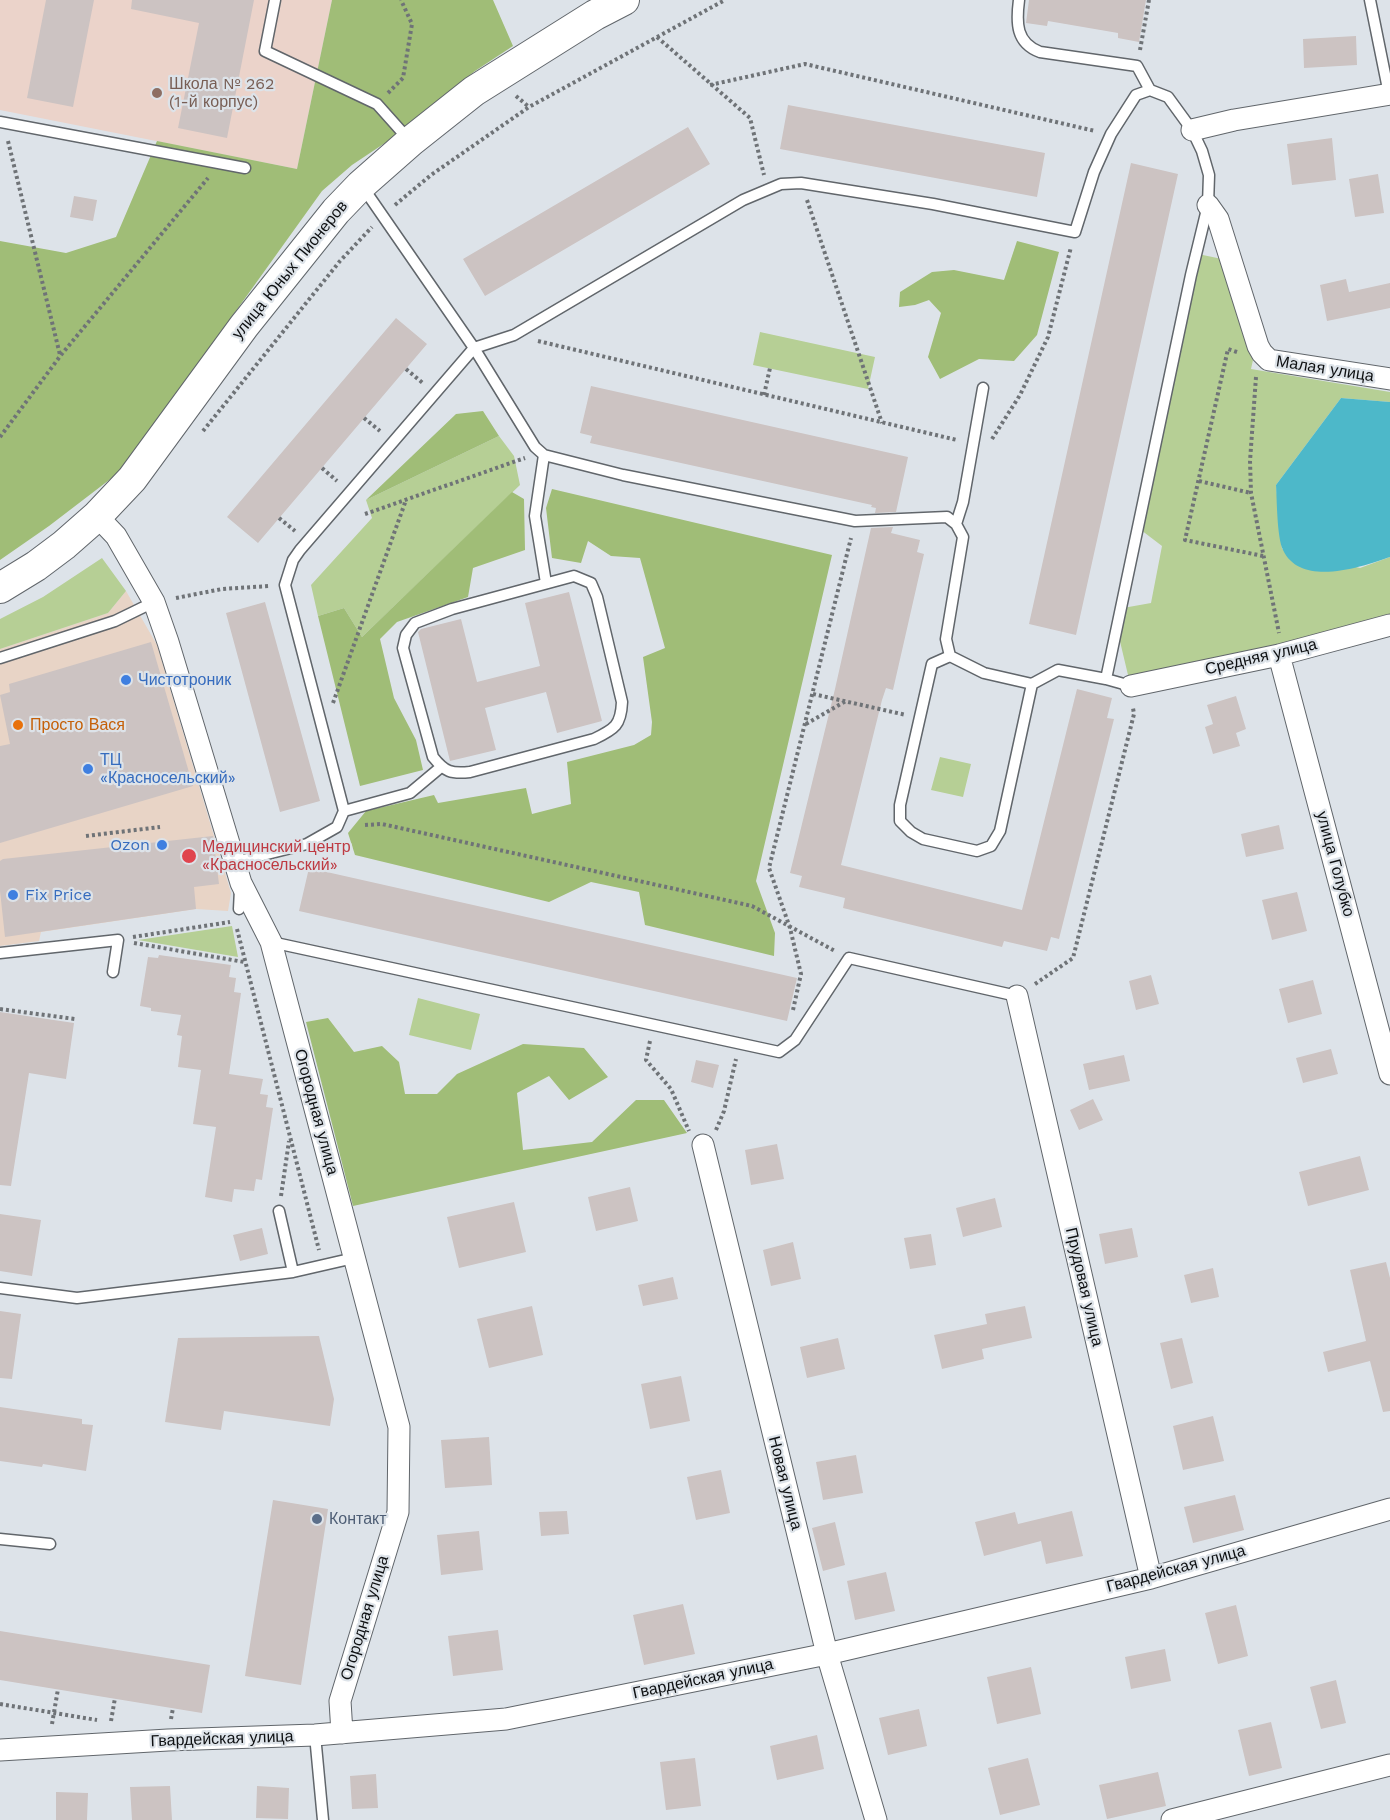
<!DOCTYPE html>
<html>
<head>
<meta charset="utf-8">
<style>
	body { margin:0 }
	canvas { display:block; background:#dde3e9 }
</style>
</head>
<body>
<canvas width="1390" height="1820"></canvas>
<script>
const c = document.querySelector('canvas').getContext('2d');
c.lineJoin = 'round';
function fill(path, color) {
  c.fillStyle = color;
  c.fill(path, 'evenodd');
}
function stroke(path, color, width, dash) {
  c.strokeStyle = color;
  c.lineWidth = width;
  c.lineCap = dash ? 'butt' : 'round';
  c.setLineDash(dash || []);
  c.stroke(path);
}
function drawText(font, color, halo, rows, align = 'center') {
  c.font = font + ' "Work Sans",sans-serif';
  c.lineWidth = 4.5;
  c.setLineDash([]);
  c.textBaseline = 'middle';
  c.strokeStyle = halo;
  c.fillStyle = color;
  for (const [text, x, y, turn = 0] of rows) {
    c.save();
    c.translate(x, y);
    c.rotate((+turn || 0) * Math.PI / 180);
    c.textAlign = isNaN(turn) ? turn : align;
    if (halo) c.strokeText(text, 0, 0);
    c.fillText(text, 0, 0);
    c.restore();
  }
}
fill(new Path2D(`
	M126 591 157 645 231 893 228 911 196 909 41 932 39 941 0 946V649L108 613Z`), '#e8d4c6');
fill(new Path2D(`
	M0 0H332L297 169 0 110Z`), '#ebd3ca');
fill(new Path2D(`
	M1198 254 1222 259 1253 360 1251 369 1390 392V402L1341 398 1276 485 1282 549 1360 568 1390 557V614L1265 650 1142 677 1128 675 1118 633 1123 608 1151 603 1162 546 1141 530Z
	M760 332 875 357 868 389 753 365Z
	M499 436 514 456 520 485 362 637 344 608 318 616 311 585 372 518 366 500Z
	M102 558 126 591 108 613 0 649V619L43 597Z
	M940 757 971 764 963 797 931 790Z
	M232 926 238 957 138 940Z
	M418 998 480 1014 471 1050 409 1035Z`), '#b6cf95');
fill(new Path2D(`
	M332 0H493L513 46 475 71 388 141 352 165 322 191 233 315 169 409 117 474 49 526 0 560V241L66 253 116 237 157 141 297 169Z
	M1017 241 1059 252 1037 335 1014 361 979 359 940 379 928 357 941 313 929 300 915 305 899 307 900 292 932 272 954 270 1004 280Z
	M483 411 499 436 366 500 456 414Z
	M552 489 832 555 756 881 775 933 774 956 645 925 639 892 591 882 549 902 355 855 348 833 366 811 434 795 438 803 526 788 532 814 571 804 567 762 634 745 651 735 652 722 643 657 665 648 640 558 611 556 588 541 581 563 552 558 546 508Z
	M512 492 524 499 525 550 473 568 468 597 397 622 380 639 394 698 416 740 423 770 360 786 318 616 344 608 362 637Z
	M328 1018 354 1052 382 1046 399 1062 405 1094H437L457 1074 523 1044 584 1048 608 1077 569 1100 549 1076 517 1093 523 1150 592 1142 636 1100H664L687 1133 353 1206 306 1022Z`), '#a0bd77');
fill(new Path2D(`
	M1341 398 1390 402V557C1361 567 1301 588 1283 550 1277 537 1277 502 1276 485Z`), '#4db8c9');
fill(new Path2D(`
	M46 0H94L73 107 27 98Z
	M132 0H254L227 138 178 128 199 23 131 9Z
	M1029 0H1146L1139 42 1118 38V33L1048 21 1047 26 1026 23Z
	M1356 36 1357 65 1304 68 1303 39Z
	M788 105 1045 153 1037 197 780 149Z
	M688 127 710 164 485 296 463 259Z
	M1332 138 1336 180 1292 185 1287 144Z
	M1131 163 1178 174 1076 635 1029 624Z
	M1378 174 1384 213 1355 217 1349 179Z
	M74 196 97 200 93 221 70 217Z
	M1346 279 1349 292 1390 283V308L1327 321 1320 285Z
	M396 318 427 344 258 543 227 517Z
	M591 386 908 457 896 512 875 513 876 508 871 507 872 505 590 443 592 436 580 433Z
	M893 527 891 533 920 540 917 552 924 554 893 690 886 688 882 700 841 865 1022 910 1077 689 1112 698 1107 718 1114 719 1059 939 1051 937 1047 951 1004 941 1002 947 843 908 845 898 799 887 802 876 790 873 835 689 871 528Z
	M569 592 602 721 557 733 546 692 485 708 496 750 450 761 418 632 421 629 461 619 477 682 540 666 525 603Z
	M265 602 320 801 280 812 226 613Z
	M151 642 193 786 0 843V746L10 744 0 695 10 692 9 684Z
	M1236 696 1246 729 1236 733 1240 746 1213 754 1205 727 1213 724 1207 705Z
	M1279 825 1284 849 1246 857 1241 834Z
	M213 836 219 884 194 887 196 909 5 937 0 891V861L3 859Z
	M309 868 797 978 787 1021 299 911Z
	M1297 892 1307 931 1272 940 1262 900Z
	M159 955 231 965 229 977 236 978 234 992 241 993 229 1074 263 1079 260 1094 268 1095 266 1107 273 1108 262 1180 256 1179 254 1191 234 1189 232 1202 205 1197 216 1127 193 1124 201 1070 178 1067 182 1036 177 1035 181 1015 151 1011V1008L140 1006 148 957 158 958Z
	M1151 975 1159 1004 1136 1010 1129 981Z
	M1313 980 1322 1014 1288 1023 1279 989Z
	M0 1012 74 1023 66 1079 29 1073 11 1186 0 1185Z
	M1331 1049 1338 1074 1303 1083 1296 1058Z
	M1124 1055 1130 1081 1089 1090 1083 1064Z
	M696 1060 719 1065 713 1088 691 1082Z
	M1093 1099 1103 1120 1079 1130 1070 1110Z
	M777 1144 784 1179 751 1185 745 1150Z
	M1360 1156 1369 1190 1308 1206 1299 1172Z
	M630 1187 638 1221 596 1231 588 1197Z
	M995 1198 1002 1227 963 1237 956 1208Z
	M514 1202 526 1252 459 1268 447 1217Z
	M0 1214 41 1220 32 1276 0 1271Z
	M262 1228 268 1254 240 1261 233 1235Z
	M1132 1228 1138 1257 1105 1264 1099 1234Z
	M931 1234 936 1265 910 1269 904 1238Z
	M793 1242 801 1279 771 1286 763 1250Z
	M1386 1262 1390 1278V1411L1383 1412 1370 1361 1328 1372 1323 1352 1366 1341 1350 1270Z
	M1213 1268 1219 1297 1191 1303 1184 1275Z
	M673 1277 678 1299 643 1306 638 1285Z
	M532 1306 543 1355 489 1368 477 1319Z
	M1025 1306 1032 1338 982 1349 984 1359 942 1369 934 1335 987 1324 985 1314Z
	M0 1311 21 1314 12 1379 0 1378Z
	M319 1336 334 1399 330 1426 224 1411 221 1430 165 1422 178 1338Z
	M838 1338 845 1369 807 1378 800 1347Z
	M1182 1338 1193 1383 1171 1389 1160 1343Z
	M681 1376 690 1421 650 1429 641 1384Z
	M0 1407 82 1419V1424L93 1425 86 1471 43 1464 42 1467 0 1461Z
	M1213 1416 1224 1461 1183 1470 1173 1426Z
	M489 1437 492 1485 445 1488 441 1440Z
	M856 1455 863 1493 823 1500 816 1462Z
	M721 1470 730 1513 696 1520 687 1477Z
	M1235 1495 1244 1530 1193 1543 1184 1507Z
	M273 1500 328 1509 301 1685 245 1676Z
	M567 1511 569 1534 541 1536 539 1512Z
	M1072 1511 1083 1556 1046 1564 1041 1541 984 1556 975 1522 1015 1512 1018 1524Z
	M835 1522 845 1565 823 1571 812 1528Z
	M479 1531 483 1570 441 1575 437 1535Z
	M886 1572 895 1611 855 1620 847 1581Z
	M683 1604 695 1654 644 1665 633 1615Z
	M1236 1605 1248 1656 1218 1664 1205 1613Z
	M498 1630 503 1670 453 1676 448 1636Z
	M0 1631 210 1665 202 1713 0 1680Z
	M1165 1649 1171 1681 1131 1689 1125 1657Z
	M1031 1667 1041 1714 997 1724 987 1677Z
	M1336 1680 1346 1723 1321 1729 1310 1687Z
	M919 1709 927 1746 888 1755 879 1718Z
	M1271 1722 1282 1768 1249 1776 1238 1730Z
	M817 1735 824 1769 777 1780 770 1746Z
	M695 1758 701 1806 666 1810 660 1762Z
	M1028 1758 1040 1805 1000 1815 988 1768Z
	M1158 1772 1166 1806 1107 1819 1099 1785Z
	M376 1774 378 1808 352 1809 350 1776Z
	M170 1786 172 1820H132L130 1787Z
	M257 1786 289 1788 288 1819 256 1818Z
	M56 1792 88 1793 87 1820H56Z`), '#ccc3c2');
const lane = new Path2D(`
	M275 0 265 51 377 104 410 141
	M1019 0C1016 23 1016 43 1040 52L1137 66 1150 90
	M1370 0 1389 94
	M0 122 245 168
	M362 186 474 348 535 447 544 455 623 475 855 521 947 517 956 524 963 537 946 639 950 656 984 673 1032 684 1058 670 1106 679 1131 686
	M544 455 535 516 546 583
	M956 524 963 502 983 388
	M574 576 591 583 597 597 622 702C621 725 615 729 594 739L470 772C451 774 445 772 433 757L403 648 406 635 415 623 452 609Z
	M950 656 932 664 900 805V821L911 832 923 839 977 851 991 846 1000 831 1032 684
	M0 658 115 621 154 602
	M344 811 410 793 441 767
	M235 862 307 844 337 827 344 811 285 585 293 560 300 550 474 348 514 335 743 200 781 184 801 183 933 204 1075 232 1094 172 1111 134 1136 95 1150 90 1168 97 1192 130 1202 151 1209 175 1208 205 1191 275 1106 679
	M239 909 240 889
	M271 942 779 1052 795 1040 849 958 1017 996
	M0 953 118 940 113 972
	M279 1211 293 1272
	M0 1288 77 1298 293 1272 354 1258
	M0 1539 50 1544
	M315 1735 323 1820`);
const street = new Path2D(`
	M1192 130 1234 120 1390 94
	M1208 205 1218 219 1258 346 1262 353 1269 360 1390 379
	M97 516 116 536 154 602 168 642 241 883 271 942 399 1427 398 1512 340 1701 342 1733
	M1279 655 1390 1074
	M1131 686 1279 655 1390 625
	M1017 996 1151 1578
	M703 1145 827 1654 876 1820
	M0 1750 168 1740 315 1735 506 1719 827 1654 1151 1578 1390 1509
	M1172 1820 1390 1765`);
const secondary = new Path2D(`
	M0 588 36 566 64 545 97 516 132 479 244 326 336 211 361 185 411 141 474 91 595 15 624 0`);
stroke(lane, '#61666b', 13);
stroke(street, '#61666b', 23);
stroke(secondary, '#61666b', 32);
stroke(new Path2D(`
	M657 37 750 118 764 175
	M1140 50 1149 0
	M710 85 805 64 1095 131
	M388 93 403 78 412 24 401 0
	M516 96 529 107
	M8 141 60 355
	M807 200 882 423
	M395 205 431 175 529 107 725 0
	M538 341 957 440
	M1237 352 1228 349 1185 540 1263 556
	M406 369 424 384
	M1256 377 1250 461 1251 493 1279 633
	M764 395 770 368
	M364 418 380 431
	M203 431 340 261 372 227
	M0 437 61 355 208 178
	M992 439 1020 395 1048 337 1071 247
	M322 468 337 481
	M1199 481 1251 493
	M365 514 525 458
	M279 518 295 531
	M176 598 222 589 269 586
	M813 694 906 715
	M333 703 406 500
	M806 724 846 701
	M365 825 382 824 752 906 835 951
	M86 836 160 827
	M237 929 319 1250
	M133 937 230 922
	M134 943 244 962
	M1035 984 1073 958 1134 714 1133 708
	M0 1009 75 1019
	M793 1010 801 974 790 928 769 868 851 538
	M650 1041 646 1060 671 1089 689 1131
	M716 1130 724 1111 736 1059
	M281 1196 289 1141
	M0 1704 97 1720
	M171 1719 173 1708
	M111 1721 115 1698
	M52 1724 58 1689`), '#6f7377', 4, [3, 3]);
stroke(lane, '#fff', 10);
stroke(street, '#fff', 21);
stroke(secondary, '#fff', 30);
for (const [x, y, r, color] of [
	[157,93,6,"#8d6e63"],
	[126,680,6,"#3f7fe0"],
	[18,725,6,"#e8710a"],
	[88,769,6,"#3f7fe0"],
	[162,845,6,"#3f7fe0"],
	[189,856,8,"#e0444e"],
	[13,895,6,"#3f7fe0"],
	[317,1519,6,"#5c6f8a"]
]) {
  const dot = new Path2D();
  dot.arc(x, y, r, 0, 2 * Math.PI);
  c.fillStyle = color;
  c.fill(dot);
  stroke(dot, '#dde3e9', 2);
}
drawText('16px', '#785e54', '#dde3e9', [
	["Школа № 262",169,84],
	["(1-й корпус)",169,102]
], 'left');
drawText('16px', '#0e1012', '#dde3e9', [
	["улица Юных Пионеров",290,270,-51],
	["Малая улица",1325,369,9],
	["Средняя улица",1261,657,-13],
	["улица Голубко",1335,864,75],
	["Огородная улица",316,1112,75],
	["Прудовая улица",1084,1287,77],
	["Новая улица",785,1483,76],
	["Гвардейская улица",1176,1569,-15],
	["Огородная улица",365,1618,-73],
	["Гвардейская улица",703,1679,-12],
	["Гвардейская улица",222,1739,-2]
]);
drawText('16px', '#366cbe', '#dde3e9', [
	["Чистотроник",138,680],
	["ТЦ",100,760],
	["«Красносельский»",100,778],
	["Ozon",150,845,"right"],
	["Fix Price",25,895]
], 'left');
drawText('16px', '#c56008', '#dde3e9', [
	["Просто Вася",30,725]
], 'left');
drawText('16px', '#be3a42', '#dde3e9', [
	["Медицинский центр",202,847],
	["«Красносельский»",202,865]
], 'left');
drawText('16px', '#4e5e75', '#dde3e9', [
	["Контакт",329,1519]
], 'left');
</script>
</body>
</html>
